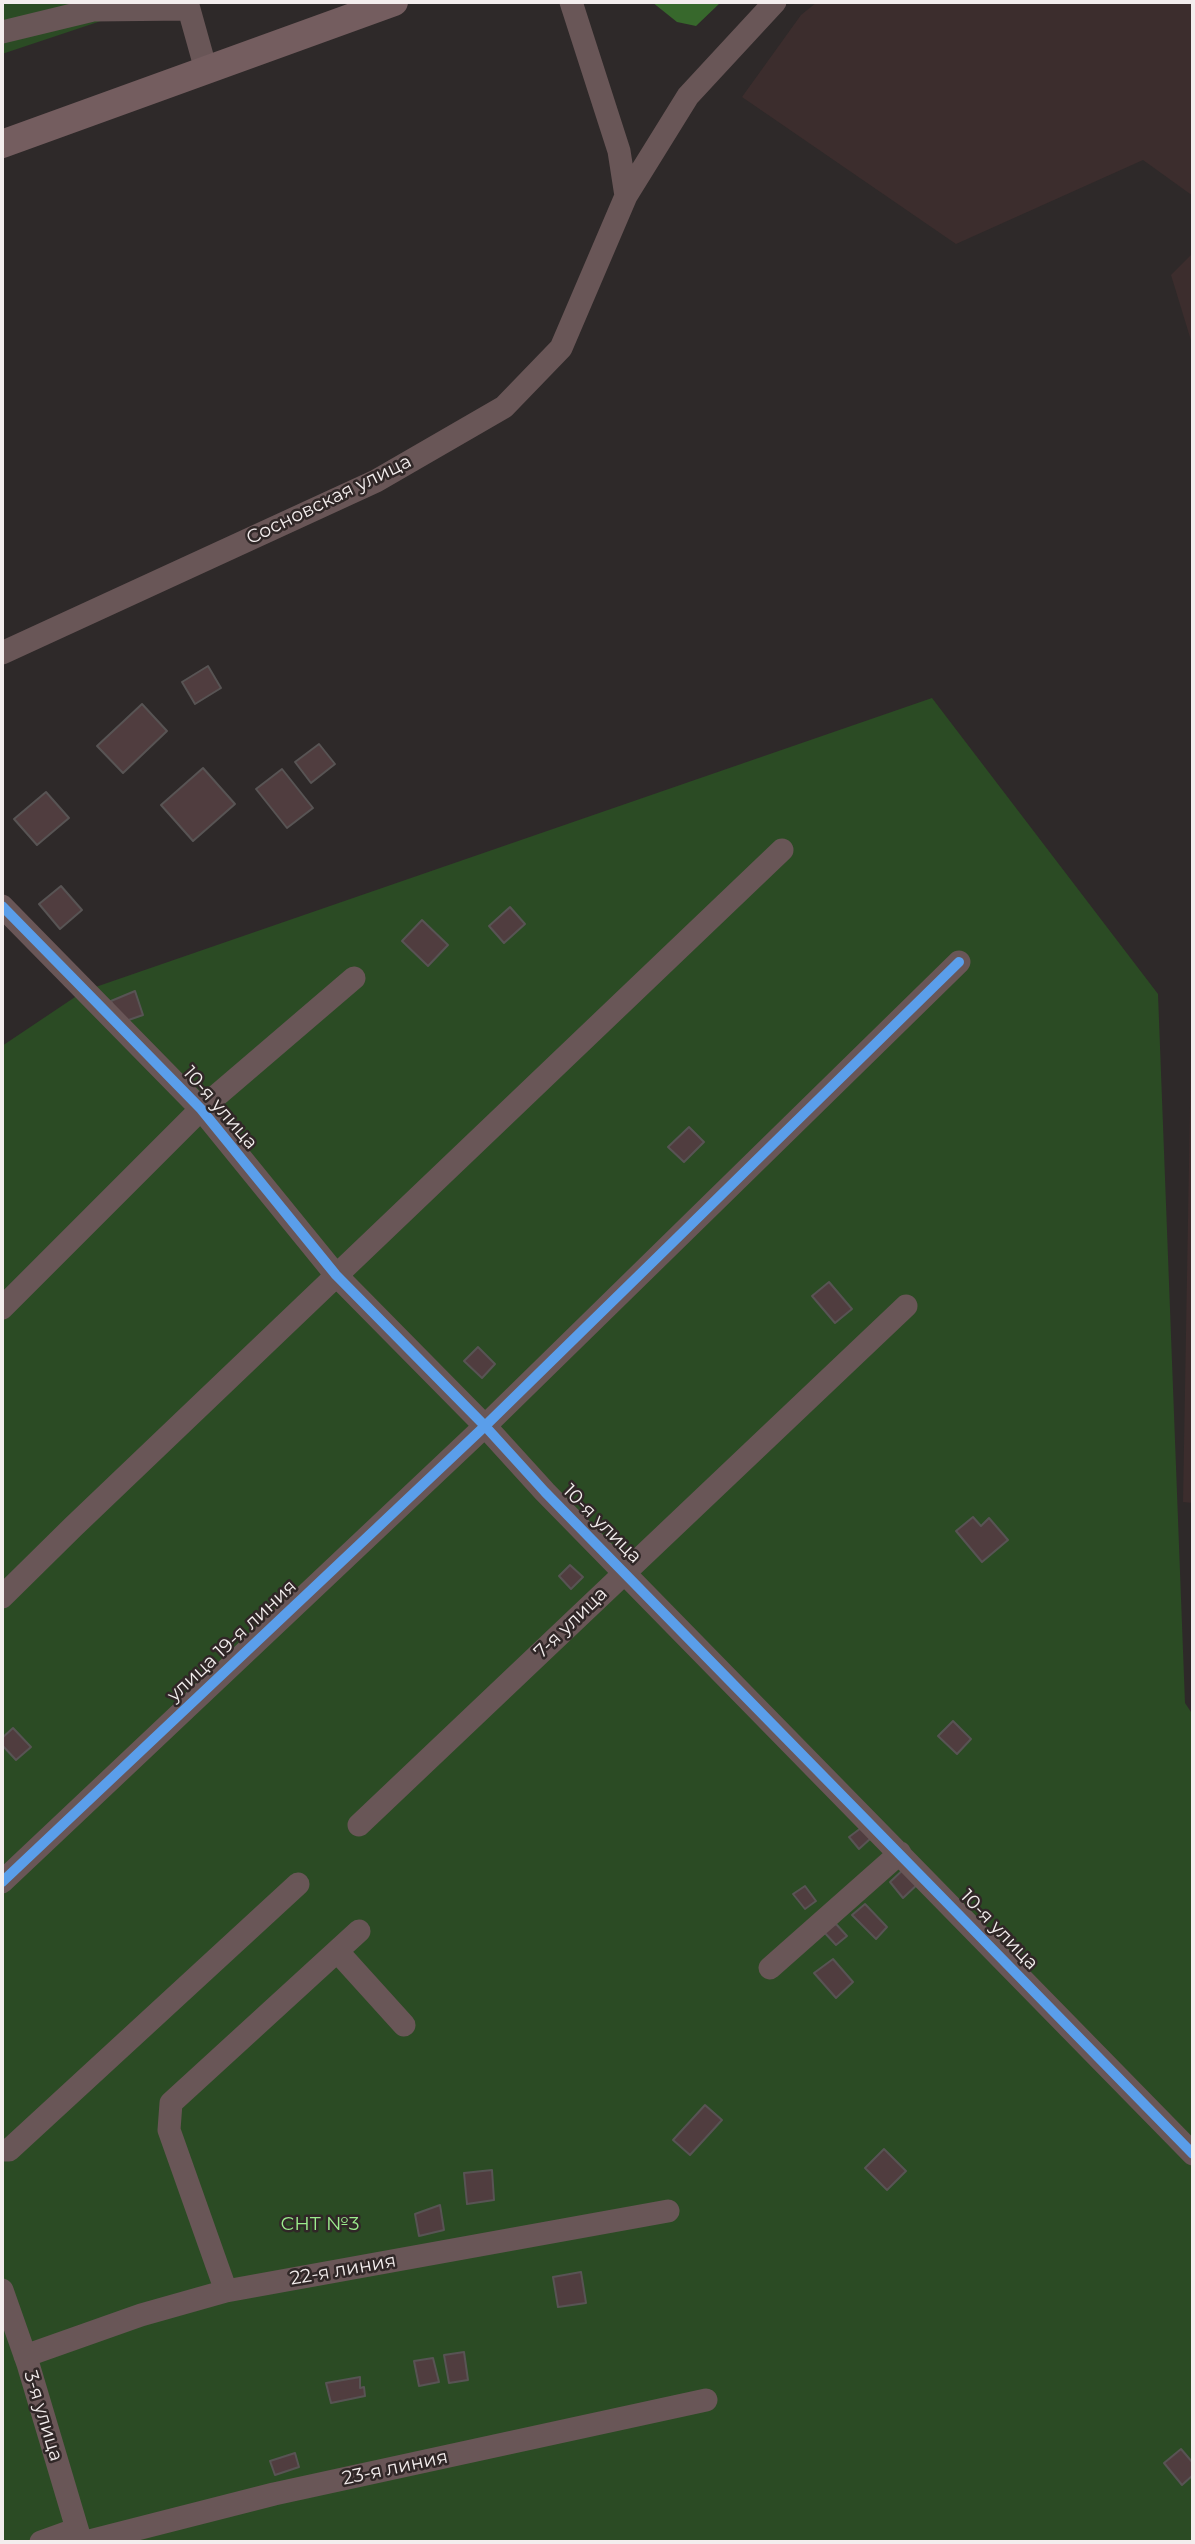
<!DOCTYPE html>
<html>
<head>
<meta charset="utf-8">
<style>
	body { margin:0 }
	#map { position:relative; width:1195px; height:2544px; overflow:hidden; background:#2e2929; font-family:Montserrat,sans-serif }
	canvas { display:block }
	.frame { position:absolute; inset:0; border:4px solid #f3eded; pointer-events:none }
</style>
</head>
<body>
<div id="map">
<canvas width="1195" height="2544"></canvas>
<div class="frame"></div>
</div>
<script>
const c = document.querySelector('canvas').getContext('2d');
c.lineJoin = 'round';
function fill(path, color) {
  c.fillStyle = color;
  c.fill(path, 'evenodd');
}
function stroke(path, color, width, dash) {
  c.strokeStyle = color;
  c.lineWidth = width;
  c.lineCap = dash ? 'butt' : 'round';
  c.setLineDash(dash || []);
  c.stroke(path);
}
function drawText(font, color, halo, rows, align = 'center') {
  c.font = font + ' Montserrat,sans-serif';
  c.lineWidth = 5;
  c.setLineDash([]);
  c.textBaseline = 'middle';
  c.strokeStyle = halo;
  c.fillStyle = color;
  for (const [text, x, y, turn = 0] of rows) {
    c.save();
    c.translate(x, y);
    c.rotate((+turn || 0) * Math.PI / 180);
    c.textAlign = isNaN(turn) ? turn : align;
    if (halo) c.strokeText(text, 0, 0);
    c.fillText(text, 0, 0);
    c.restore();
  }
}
fill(new Path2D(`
	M817 2H1193V196L1143 160 956 244 742 97 801 15Z
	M1193 253V347L1171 275Z
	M1193 937V1503L1183 1502Z`), '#3c2d2d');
fill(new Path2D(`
	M2 2H158L2 54Z
	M932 698 1158 994 1185 1703 1193 1715V2542H2V1046L84 991Z`), '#2b4b24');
fill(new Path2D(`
	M652 2H721L696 26 677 22Z`), '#37682c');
const building = new Path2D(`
	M208 666 221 688 195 704 182 682Z
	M142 704 167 731 123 773 97 746Z
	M319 744 335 764 311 783 295 762Z
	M203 768 235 804 193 841 161 805Z
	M282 769 313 808 287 828 256 789Z
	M46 792 69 818 37 845 14 819Z
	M61 886 82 910 60 929 39 904Z
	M510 907 525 924 504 943 489 926Z
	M422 920 448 945 428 966 402 941Z
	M135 991 143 1015 120 1023 111 1001Z
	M689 1127 704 1142 684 1162 668 1147Z
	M829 1282 852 1309 835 1323 812 1296Z
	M478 1347 495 1364 482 1378 464 1361Z
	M973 1517 981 1526 989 1518 1008 1540 982 1562 956 1531Z
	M570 1565 583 1577 571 1589 559 1576Z
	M953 1721 971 1739 957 1754 938 1736Z
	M13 1728 31 1747 16 1760 2 1745V1738Z
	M861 1828 871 1838 859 1849 849 1837Z
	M907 1866 921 1881 903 1898 890 1882Z
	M805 1886 816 1901 805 1909 793 1894Z
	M865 1904 887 1927 876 1939 852 1915Z
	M836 1924 847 1936 836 1945 823 1931Z
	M833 1959 853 1982 836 1998 814 1973Z
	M705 2105 722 2120 690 2155 673 2140Z
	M884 2149 906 2171 887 2190 865 2168Z
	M492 2170 494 2200 467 2204 464 2173Z
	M440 2205 444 2230 419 2236 415 2214Z
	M581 2272 586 2303 558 2307 553 2277Z
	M464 2352 468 2380 449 2383 444 2355Z
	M433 2358 439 2382 419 2386 414 2361Z
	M360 2377V2388L364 2387 365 2396 331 2403 326 2383Z
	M1181 2449 1193 2463V2475L1182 2485 1164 2463Z
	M295 2453 299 2467 275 2475 270 2461Z`);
fill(building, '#503d3f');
stroke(building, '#585454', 2);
stroke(new Path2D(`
	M187 2 206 70
	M571 2 619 151 626 196
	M2 32 93 10 188 9
	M2 653 376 481 504 407 561 348 626 196 688 96 775 2
	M2 906 201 1109 336 1275 485 1426 545 1492 1193 2154
	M2 1308 201 1109 354 978
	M2 1597 73 1527 782 850
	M359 1825 906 1306
	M2 1882 485 1426 959 962
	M337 1951 404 2025
	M770 1968 900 1853
	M2 2150H9L298 1884
	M2 2290 28 2364 81 2542
	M226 2291 169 2130 171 2103 359 1931
	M25 2356 141 2315 226 2291 668 2211
	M41 2542 77 2529
	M86 2542 274 2494 706 2400`), '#695657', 23);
stroke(new Path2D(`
	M2 144 394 2`), '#745d5f', 28);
stroke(new Path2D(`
	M2 906 201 1109 336 1275 485 1426 545 1492 1193 2154
	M2 1882 485 1426 959 962`), '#5a9eea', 10);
drawText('19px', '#f3eded', '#302727', [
	["Сосновская улица",329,500,-26],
	["10-я улица",220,1108,49],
	["10-я улица",602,1524,45],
	["7-я улица",571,1623,-44],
	["улица 19-я линия",232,1641,-43],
	["10-я улица",999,1930,46],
	["22-я линия",343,2270,-10],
	["3-я улица",43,2416,73],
	["23-я линия",395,2468,-12]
]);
drawText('19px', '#9cec8d', '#302727', [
	["СНТ №3",320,2224]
]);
</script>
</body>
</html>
